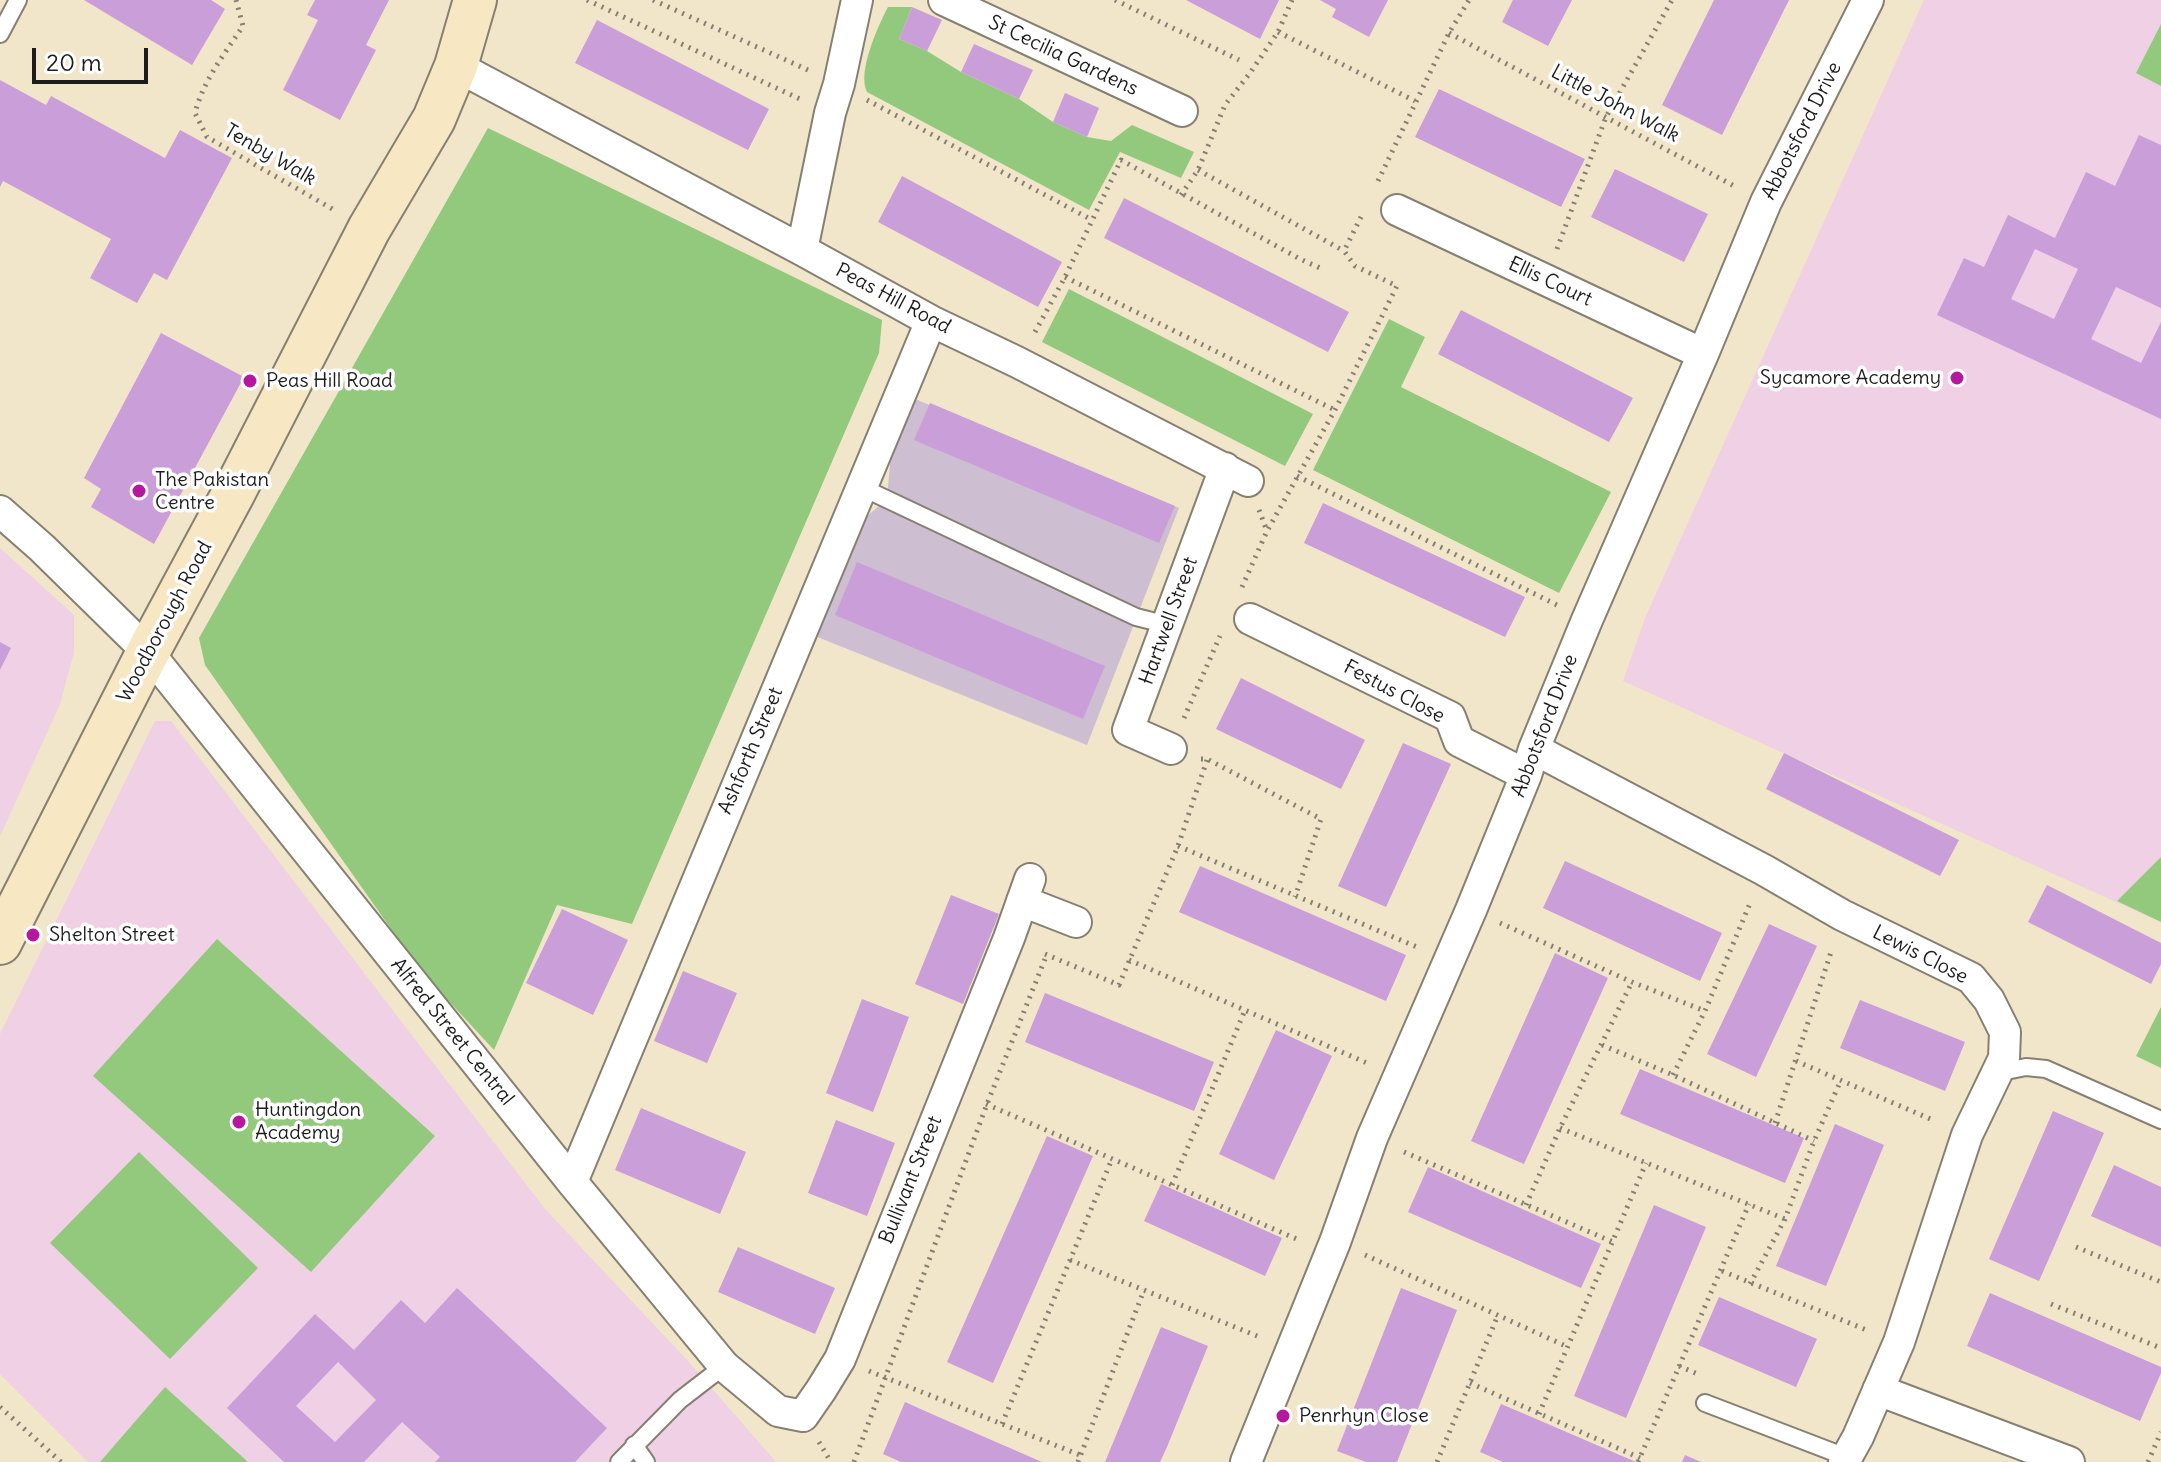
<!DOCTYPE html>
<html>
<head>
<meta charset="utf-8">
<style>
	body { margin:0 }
	#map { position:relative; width:2161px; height:1462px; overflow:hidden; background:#f1e5ca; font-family:Delius,sans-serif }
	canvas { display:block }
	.scale { position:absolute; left:32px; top:48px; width:116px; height:36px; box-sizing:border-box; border:4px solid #1c1c1c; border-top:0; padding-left:10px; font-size:24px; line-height:28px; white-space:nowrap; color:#1c1c1c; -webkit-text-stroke:6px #fff; paint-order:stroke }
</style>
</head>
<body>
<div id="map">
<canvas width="2161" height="1462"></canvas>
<div class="scale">20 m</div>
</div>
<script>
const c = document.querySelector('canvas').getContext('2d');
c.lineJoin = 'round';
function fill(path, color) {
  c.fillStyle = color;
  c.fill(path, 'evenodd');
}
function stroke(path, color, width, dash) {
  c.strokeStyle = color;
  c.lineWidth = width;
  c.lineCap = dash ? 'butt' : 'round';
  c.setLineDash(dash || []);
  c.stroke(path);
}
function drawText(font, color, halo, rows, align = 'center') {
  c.font = font + ' Delius,sans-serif';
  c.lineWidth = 7;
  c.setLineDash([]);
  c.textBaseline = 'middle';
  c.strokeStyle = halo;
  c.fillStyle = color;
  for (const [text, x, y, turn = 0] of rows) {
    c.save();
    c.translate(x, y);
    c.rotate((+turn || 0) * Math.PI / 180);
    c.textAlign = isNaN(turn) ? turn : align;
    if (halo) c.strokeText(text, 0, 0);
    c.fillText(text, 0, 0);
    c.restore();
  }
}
fill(new Path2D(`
	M1924 0H2161V922L1623 681 1645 618Z
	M0 548 74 615V652L60 704 0 836Z
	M155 721H171L545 1209 688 1361 776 1462H88L0 1374V1034Z`), '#f0d0e5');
fill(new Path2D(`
	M915 399 1179 508 1087 745 810 634 865 518 887 499 891 452Z`), '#cebed2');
fill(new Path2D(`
	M888 7H912L899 39 927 51 961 72 1019 99 1053 122 1087 137 1111 141 1132 125 1194 152 1181 178 1120 152 1089 210 867 92C857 72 878 26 888 7Z
	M2161 24V86L2136 73Z
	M488 128 882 320 879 353 632 924 557 905 494 1050 420 970 205 665 199 638Z
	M1069 289 1313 414 1285 466 1042 342Z
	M1389 319 1425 337 1401 387 1611 492 1559 593 1313 470Z
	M2161 857V922L2117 901Z
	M217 939 435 1136 311 1272 93 1076Z
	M2161 1007V1068L2136 1056Z
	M139 1152 258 1268 170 1359 50 1243Z
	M165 1387 248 1462H100Z`), '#93c97c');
fill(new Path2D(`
	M84 0H211L225 9 192 65Z
	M315 0H389L366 45 376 50 340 120 283 90 318 20 307 15Z
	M1186 0H1279L1260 39Z
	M1320 0H1388L1369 37 1332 17 1336 9Z
	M1513 0H1572L1548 46 1502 22Z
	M1714 0H1789L1722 135 1662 105Z
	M912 7 942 20 927 51 899 39Z
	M597 20 769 109 748 150 575 63Z
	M974 44 1033 70 1019 99 961 72Z
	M0 80 46 105 51 96 165 158 180 130 232 158 167 280 154 273 137 303 90 278 111 239 3 181 0 187Z
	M1439 89 1585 159 1561 207 1415 137Z
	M1065 93 1099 108 1087 137 1053 122Z
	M2139 135 2161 145V308L2116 287 2091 339 2141 363 2161 322V419L1937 315 1964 258 1984 267 2008 215 2055 238 2086 172 2115 186ZM2035 249 2078 269 2054 319 2011 299Z
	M1615 169 1708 214 1684 262 1591 217Z
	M902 176 1062 262 1038 307 878 222Z
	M1124 198 1349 312 1328 352 1104 238Z
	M1461 310 1633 398 1609 442 1438 354Z
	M161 333 244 377 154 544 91 507 101 489 84 478Z
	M930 403 1175 506 1159 543 914 440Z
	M1323 503 1525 597 1505 637 1304 543Z
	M857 562 1105 666 1083 719 835 615Z
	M0 642 11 648 0 670Z
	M1241 678 1365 740 1341 789 1216 729Z
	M1403 743 1451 764 1386 907 1338 886Z
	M1784 753 1959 840 1940 876 1766 789Z
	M1565 861 1722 933 1700 981 1543 908Z
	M1200 866 1406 955 1386 1001 1179 912Z
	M2047 885 2161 943V964L2151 984 2028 922Z
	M951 895 999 914 963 1004 915 984Z
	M562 909 628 940 593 1015 526 983Z
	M1769 924 1817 946 1756 1077 1707 1054Z
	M1555 953 1608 978 1524 1164 1471 1141Z
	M683 971 737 993 707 1063 654 1041Z
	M1045 993 1214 1062 1194 1111 1025 1042Z
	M862 999 909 1017 873 1112 826 1093Z
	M1860 1000 1965 1042 1945 1091 1840 1048Z
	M1276 1030 1332 1056 1274 1180 1219 1154Z
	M1640 1069 1804 1138 1785 1183 1620 1114Z
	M641 1108 746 1152 720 1214 615 1170Z
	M2053 1111 2104 1133 2039 1281 1989 1259Z
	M836 1120 895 1143 867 1216 808 1193Z
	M1835 1124 1884 1145 1826 1286 1776 1266Z
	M1047 1136 1093 1156 993 1383 947 1362Z
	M2114 1165 2161 1187V1247L2091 1216Z
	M1428 1167 1601 1244 1581 1288 1408 1212Z
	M1161 1184 1282 1238 1265 1276 1144 1221Z
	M1654 1205 1706 1227 1626 1418 1574 1396Z
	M738 1247 835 1288 815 1334 718 1292Z
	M457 1288 607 1428 575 1462H435L440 1457 402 1422 364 1462H284L227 1408 315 1314 354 1350 401 1300 425 1323ZM338 1362 376 1400 335 1442 296 1406Z
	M1401 1288 1457 1310 1397 1462H1366L1337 1451Z
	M1990 1293 2161 1367V1373L2140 1421 1967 1346Z
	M1719 1297 1817 1339 1796 1387 1698 1345Z
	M1161 1327 1208 1346 1167 1447 1160 1462H1105Z
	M905 1402 934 1415 1042 1462H901L883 1454Z
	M1501 1404 1534 1418 1636 1462H1503L1480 1452Z
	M1685 1455 1701 1462H1682Z`), '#ca9ed9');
const service = new Path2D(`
	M0 34 18 0
	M861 487 1136 617 1168 625
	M1996 1073 2026 1067 2046 1069 2161 1120
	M1705 1403 1846 1457
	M634 1445 646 1462
	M619 1462 680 1400 724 1366`);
const minor = new Path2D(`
	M944 0 1182 111
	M456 66 802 250 931 321 1017 362 1248 481
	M1397 210 1703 354
	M802 250 830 113 839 84 857 0
	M0 511 42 548 148 652 572 1182 724 1366 778 1411 803 1416 821 1390 840 1359 1009 938 1030 879
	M1250 619 1450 717 1459 741 1526 775
	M1171 749 1128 730 1225 468
	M1534 749 1764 870 1842 915 1971 978 1989 1000 2005 1032 2004 1058 1967 1135 1899 1342 1858 1437 1844 1462
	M1022 901 1076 922
	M572 1182 931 321
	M1878 1390 2069 1462
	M1246 1462 1335 1242 1372 1138 1471 910 1526 775 1534 749 1587 620 1703 354 1766 202 1868 0`);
const secondary = new Path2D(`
	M0 943 148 652 233 494 369 229 434 119 456 66 475 0`);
stroke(service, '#868073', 20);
stroke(minor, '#868073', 34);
stroke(secondary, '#868073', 46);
stroke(new Path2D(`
	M236 0 243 26C225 53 203 81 195 113L207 137 336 211
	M587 0 800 99
	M653 0 808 70
	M1115 0 1239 60
	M1278 32 1415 101
	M1449 33 1736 187
	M867 100 1092 220
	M1198 170 1344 251
	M1378 181 1449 33 1469 0
	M1181 195 1198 170 1225 105 1250 73 1278 32 1292 0
	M1557 249 1606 117 1672 0
	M1065 277 1335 410
	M1035 332 1065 277 1121 160 1300 259 1320 268
	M1297 476 1557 605
	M1259 510 1267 531
	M1242 587 1267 531 1335 410 1397 286 1355 266 1344 251 1362 215
	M1184 718 1220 636
	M1201 759H1207L1321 819 1295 897
	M1178 846 1417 947
	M1500 923 1632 982 1705 1011
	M1045 954 1119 985 1178 846 1207 760
	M1129 960 1367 1063
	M1602 1045 1673 1075 1814 1141
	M1796 1061 1935 1121
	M1673 1075 1705 1011 1751 901
	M986 1104 1299 1240
	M1775 1123 1832 949
	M1560 1128 1785 1219
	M1404 1152 1613 1242
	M1172 1185 1245 1010
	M1526 1205 1560 1128 1632 982
	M2076 1247 2161 1282
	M1365 1255 1568 1347
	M1070 1260 1262 1338
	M1722 1271 1869 1331
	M1750 1284 1785 1219 1814 1141 1841 1080
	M2051 1304 2161 1348
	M1679 1366 1700 1375
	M869 1371 1080 1455
	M1470 1383 1640 1458
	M0 1407 61 1462
	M1539 1414 1646 1163
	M1002 1424 1112 1159
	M819 1442 831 1462
	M854 1462 987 1104 1047 954
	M1078 1462 1144 1290
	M1437 1462 1498 1315
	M1638 1462 1749 1204
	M2148 1462 2161 1432`), '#868073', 5, [2, 6]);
stroke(service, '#fff', 16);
stroke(minor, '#fff', 30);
stroke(secondary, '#f7e8c3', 42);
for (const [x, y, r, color] of [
	[1957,378,8,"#b5179e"],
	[250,381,8,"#b5179e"],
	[139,491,8,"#b5179e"],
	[33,935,8,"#b5179e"],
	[239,1122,8,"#b5179e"],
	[1283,1416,8,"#b5179e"]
]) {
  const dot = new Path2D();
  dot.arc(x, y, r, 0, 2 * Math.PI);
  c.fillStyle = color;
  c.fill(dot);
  stroke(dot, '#fff', 3);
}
drawText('20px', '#1c1c1c', '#fff', [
	["St Cecilia Gardens",1063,56,25],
	["Little John Walk",1615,104,28],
	["Abbotsford Drive",1802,131,-63],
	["Tenby Walk",270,155,30],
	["Ellis Court",1550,282,25],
	["Peas Hill Road",893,299,28],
	["Hartwell Street",1169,621,-70],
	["Woodborough Road",165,622,-62],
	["Festus Close",1394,692,28],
	["Abbotsford Drive",1545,726,-69],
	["Ashforth Street",751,751,-67],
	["Lewis Close",1920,955,27],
	["Alfred Street Central",452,1032,51],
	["Bullivant Street",911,1180,-68]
]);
drawText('20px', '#1c1c1c', '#fff', [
	["Sycamore Academy",1941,378,"right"],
	["Peas Hill Road",266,381],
	["The Pakistan",155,480],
	["Centre",155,503],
	["Shelton Street",49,935],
	["Huntingdon",255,1110],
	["Academy",255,1133],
	["Penrhyn Close",1299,1416]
], 'left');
</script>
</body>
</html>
